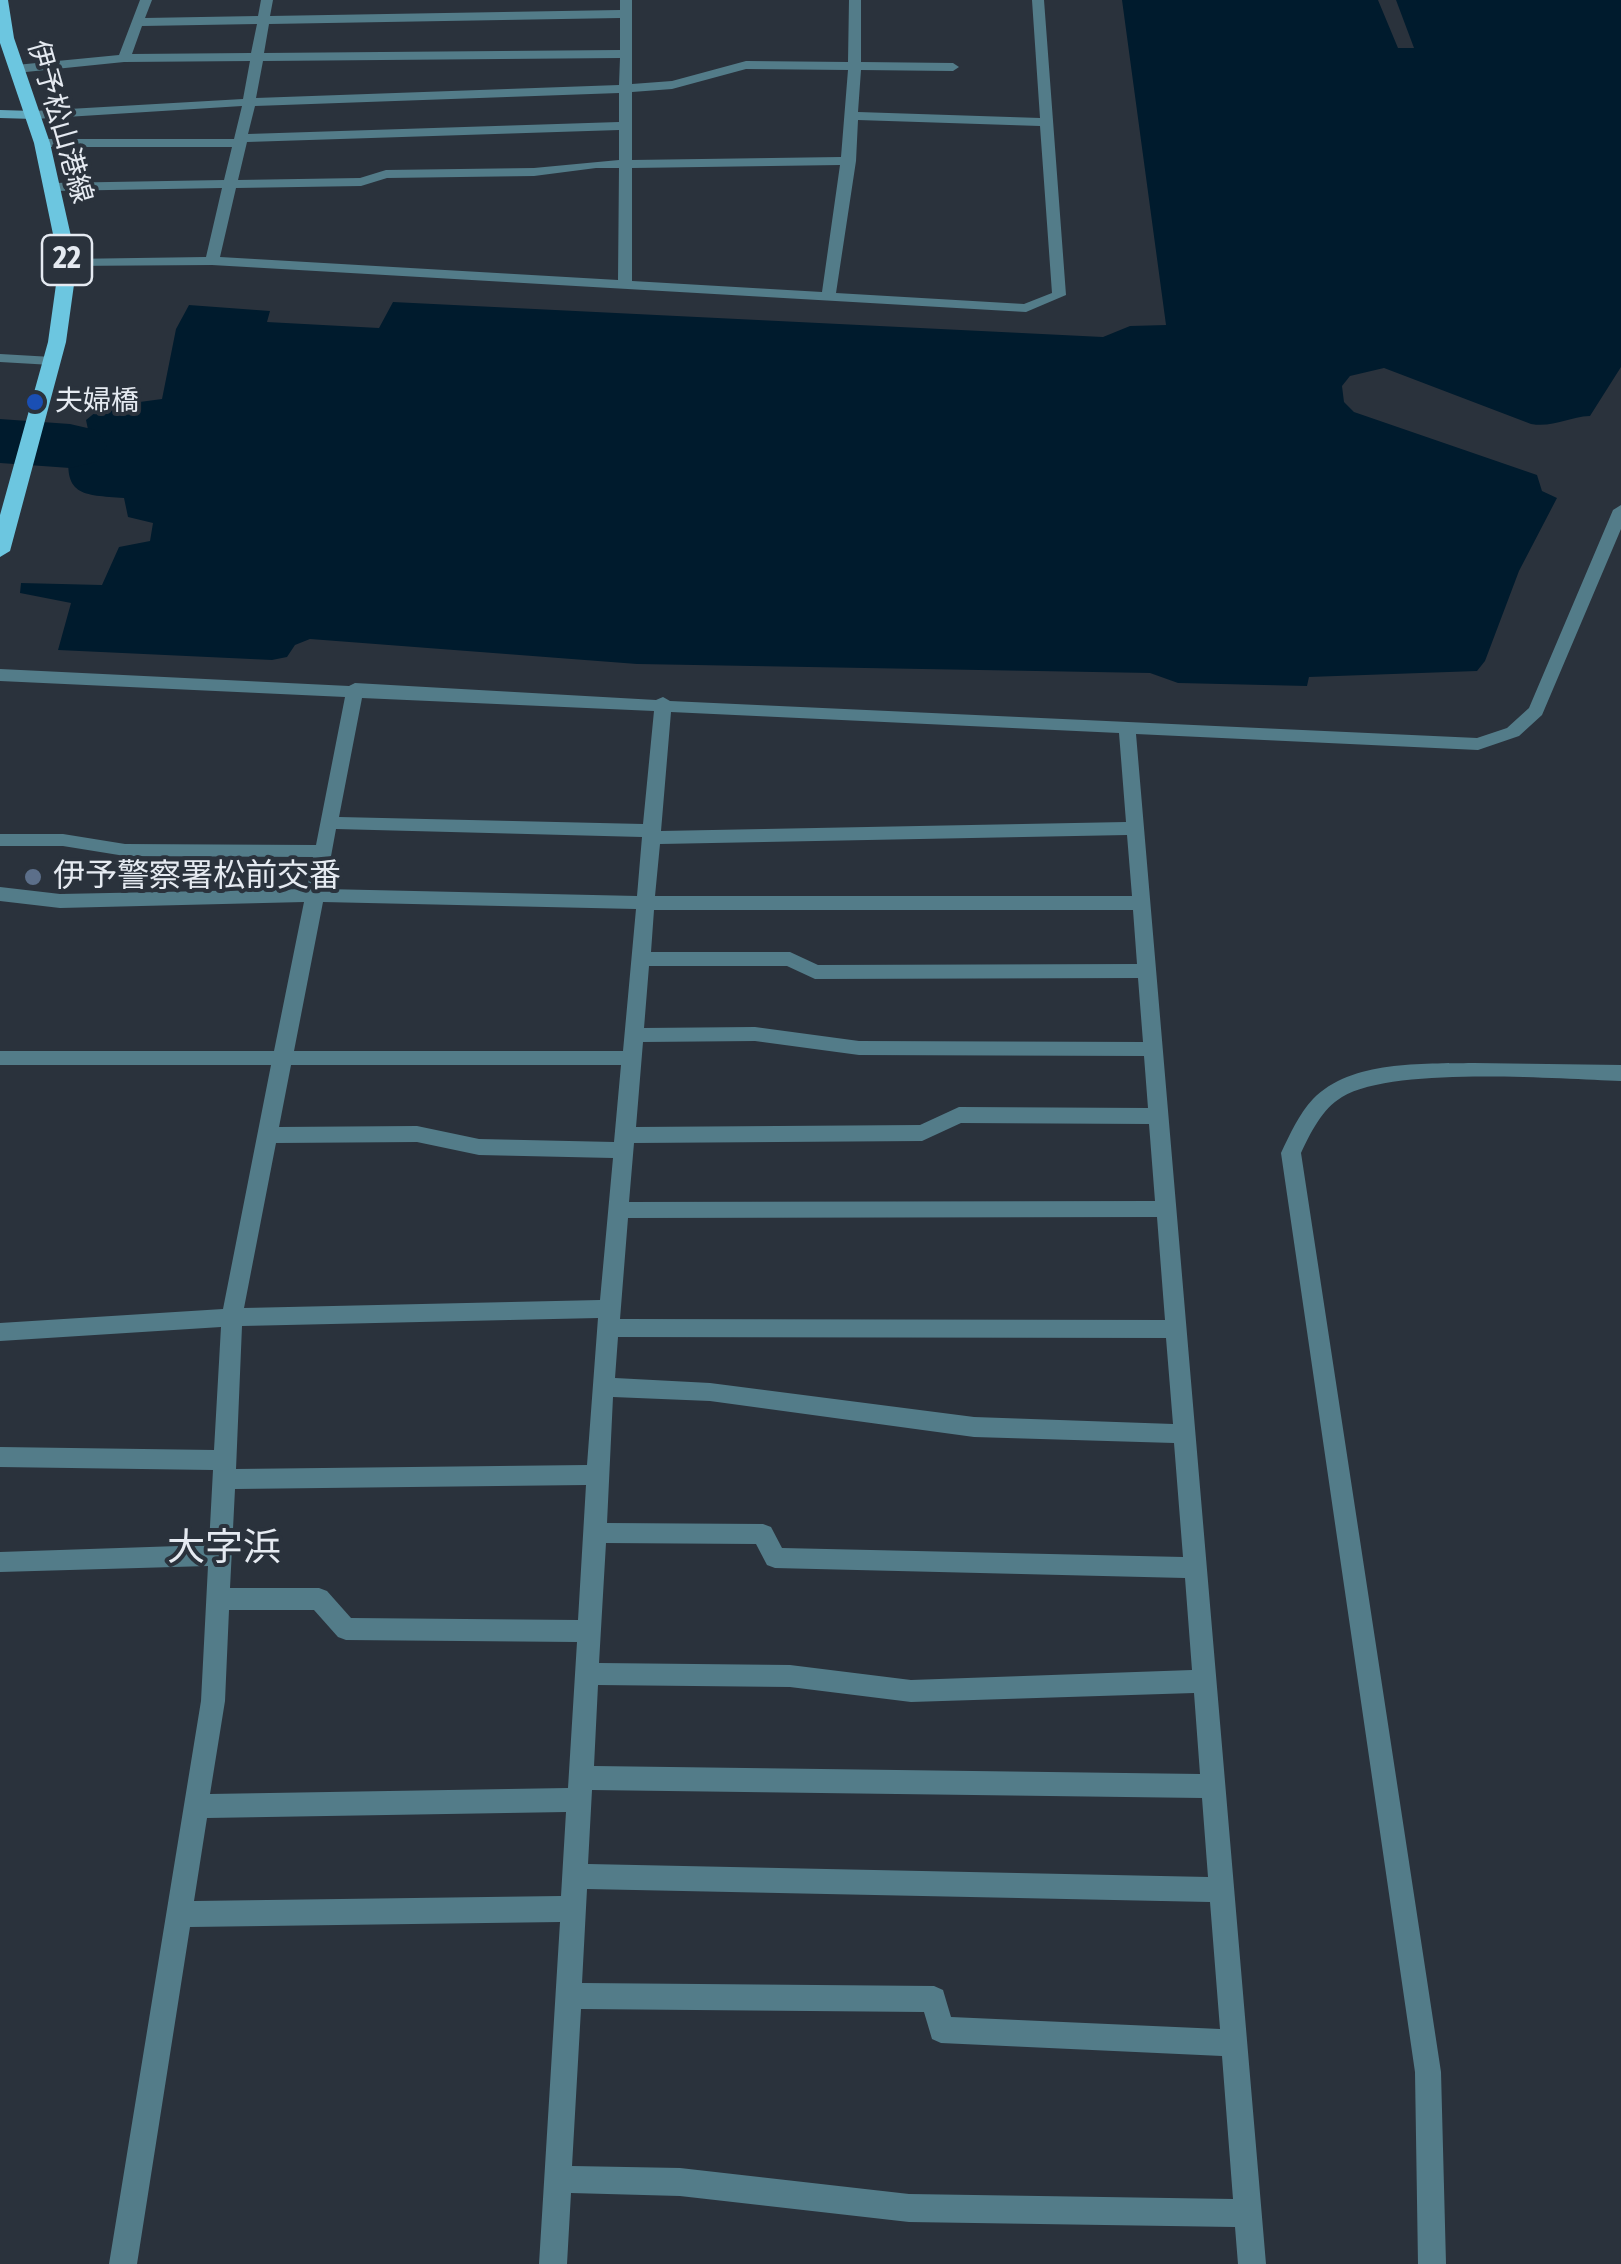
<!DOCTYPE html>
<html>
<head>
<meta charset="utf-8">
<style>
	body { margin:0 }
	canvas { display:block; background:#2a323c }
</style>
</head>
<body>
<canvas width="1621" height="2264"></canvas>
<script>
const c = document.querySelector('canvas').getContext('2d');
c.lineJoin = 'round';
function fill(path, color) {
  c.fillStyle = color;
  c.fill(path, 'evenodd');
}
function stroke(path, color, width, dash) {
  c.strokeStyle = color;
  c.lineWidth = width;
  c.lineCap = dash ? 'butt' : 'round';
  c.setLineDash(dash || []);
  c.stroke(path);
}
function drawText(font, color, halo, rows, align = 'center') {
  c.font = font + ' "Fira Sans Condensed","Noto Sans JP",sans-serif';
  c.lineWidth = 8;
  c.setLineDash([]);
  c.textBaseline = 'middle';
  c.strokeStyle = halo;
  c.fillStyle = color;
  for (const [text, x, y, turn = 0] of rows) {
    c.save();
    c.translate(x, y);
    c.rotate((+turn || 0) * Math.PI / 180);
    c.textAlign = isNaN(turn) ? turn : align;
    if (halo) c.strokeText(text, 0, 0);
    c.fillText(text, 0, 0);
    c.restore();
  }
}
fill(new Path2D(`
	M1122 0H1378L1398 48H1414L1396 0H1621V367L1590 416C1568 417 1553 428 1531 424L1384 368 1350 376 1342 386 1344 402 1354 412 1537 475 1542 491 1557 498 1519 571 1485 661 1477 671 1309 677 1307 686 1178 683 1150 673 637 664 310 639 295 645 287 657 272 660 58 650 71 603 20 593 21 583 102 585 119 547 150 541 153 523 128 517 124 498C82 495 62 496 70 446L90 439 86 420 102 407 162 399 176 329 189 305 270 311 267 322 379 328 393 302 1103 337 1130 326 1166 325Z`), '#001b2d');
fill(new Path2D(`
	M0 419 70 424 96 430 107 446 96 462 70 468 0 463Z`), '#001b2d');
fill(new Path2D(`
	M1473 1063 1621 1065V1081C1556 1079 1395 1066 1342 1097 1322 1109 1311 1132 1301 1153L1441 2072 1446 2264H1418L1415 2072 1281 1153C1290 1134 1299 1114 1313 1099 1351 1060 1423 1064 1473 1063Z`), '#537c89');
fill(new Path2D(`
	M140 0H152L145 18 258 16 261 0H273L270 16 620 10V0H632V84L672 81 746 61 848 62 849 0H861V62L953 63 959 67 953 71 861 70 858 112 1040 118 1032 0H1044L1066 295 1026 312 212 265 63 266V260L68 259 206 257 222 188 53 191 46 187 53 183 224 180 232 147H42L35 143 42 139H234L242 106 34 119 28 115 34 111 243 99 250 61 124 62 16 73 10 69 16 65 119 55ZM620 18V50L264 53 269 24ZM257 24 251 53 132 54 142 26ZM620 58 619 85 256 98 263 61ZM746 69 848 70 841 157 632 160V92L672 89ZM619 93V122L248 134 255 106ZM858 120 1040 126 1052 293 1024 304 836 293 856 161ZM619 130V160L534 168 386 170 360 178 238 180 247 142ZM840 165 822 292 632 281V168ZM596 168H619L618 280 220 257 236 188 361 186 387 178 534 176Z
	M0 354 52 357 59 361 52 365 0 362Z
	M1621 505V529L1542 715 1519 736 1478 750 1136 734 1266 2264H1238L1235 2227 909 2222 680 2196 571 2193 567 2264H539L560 1922 190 1927 137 2264H109L201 1701 208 1566 0 1572V1552L209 1545 213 1470 0 1467V1447L214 1450 221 1327 0 1341V1323L223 1309 271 1065H0V1051H274L304 902 60 908 0 901V887L60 894 307 889 313 857 125 856 63 846H0V834H63L125 844 316 845 345 697 0 681V669L349 686 355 683 656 700 663 697 670 701 1477 738 1507 728 1529 708 1613 510ZM362 698 654 711 643 824 339 817ZM671 712 1119 733 1126 822 661 831ZM336 829 642 837 637 896 325 889ZM1127 835 1132 896H655L660 844ZM323 902 636 909 623 1051H294ZM654 910H1133L1137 964 818 965 790 952H651ZM649 966H787L815 979 1138 978 1143 1042 859 1041 755 1027 644 1028ZM755 1041 859 1055 1144 1056 1148 1108 959 1107 920 1125 636 1127 643 1042ZM291 1065H621L614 1142 479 1139 417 1126 279 1127ZM961 1123 1149 1124 1155 1201 629 1202 634 1143 922 1141ZM417 1142 479 1155 613 1158 600 1300 244 1308 276 1143ZM1157 1217 1165 1320 620 1319 628 1218ZM598 1318 587 1465 236 1469 242 1326ZM618 1337 1166 1338 1173 1424 974 1417 710 1383 615 1378ZM613 1397 710 1401 974 1437 1174 1443 1183 1557 782 1548 771 1527 763 1524 607 1523ZM586 1485 578 1620 351 1618 327 1591 319 1588H230L235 1489ZM606 1543 756 1544 767 1565 775 1568 1185 1578 1192 1670 911 1680 790 1665 599 1663ZM229 1610H314L338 1637 346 1640 577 1642 568 1788 210 1794 225 1701ZM598 1685 790 1687 911 1702 1194 1693 1200 1774 594 1766ZM592 1790 1202 1798 1208 1877 588 1864ZM566 1812 561 1896 194 1901 207 1818ZM587 1889 1210 1902 1220 2029 951 2017 943 1990 934 1986 582 1983ZM581 2009 924 2012 932 2039 941 2043 1222 2056 1233 2199 909 2194 680 2168 572 2166Z`), '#537c89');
fill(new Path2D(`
	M0 110 34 111 40 115 34 119 0 118Z`), '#62a6ba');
fill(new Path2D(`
	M0 0H8L14 38 50 143 77 263 66 342 10 551 0 557V515L48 342 59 263 34 143 0 43Z`), '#6cc6e0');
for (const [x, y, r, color] of [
	[35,402,10,"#1a4fb4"],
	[33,877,10,"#5c6f8a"]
]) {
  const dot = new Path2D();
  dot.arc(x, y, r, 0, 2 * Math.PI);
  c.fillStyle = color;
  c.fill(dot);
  stroke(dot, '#2a323c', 4);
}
drawText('28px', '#e5eaf1', '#2a323c', [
	["伊予松山港線",59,122,74]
]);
drawText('28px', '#e5eaf1', '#2a323c', [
	["夫婦橋",55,402]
], 'left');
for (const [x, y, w] of [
	[67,260,50]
]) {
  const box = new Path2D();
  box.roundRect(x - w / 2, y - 25, w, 50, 8);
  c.fillStyle = '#2a323c';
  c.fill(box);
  stroke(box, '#e5eaf1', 2.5);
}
drawText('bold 30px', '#e5eaf1', null, [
	["22",67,260]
]);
drawText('32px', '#e5eaf1', '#2a323c', [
	["伊予警察署松前交番",53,877]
], 'left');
drawText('38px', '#e5eaf1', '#2a323c', [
	["大字浜",224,1549]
]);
</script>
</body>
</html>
